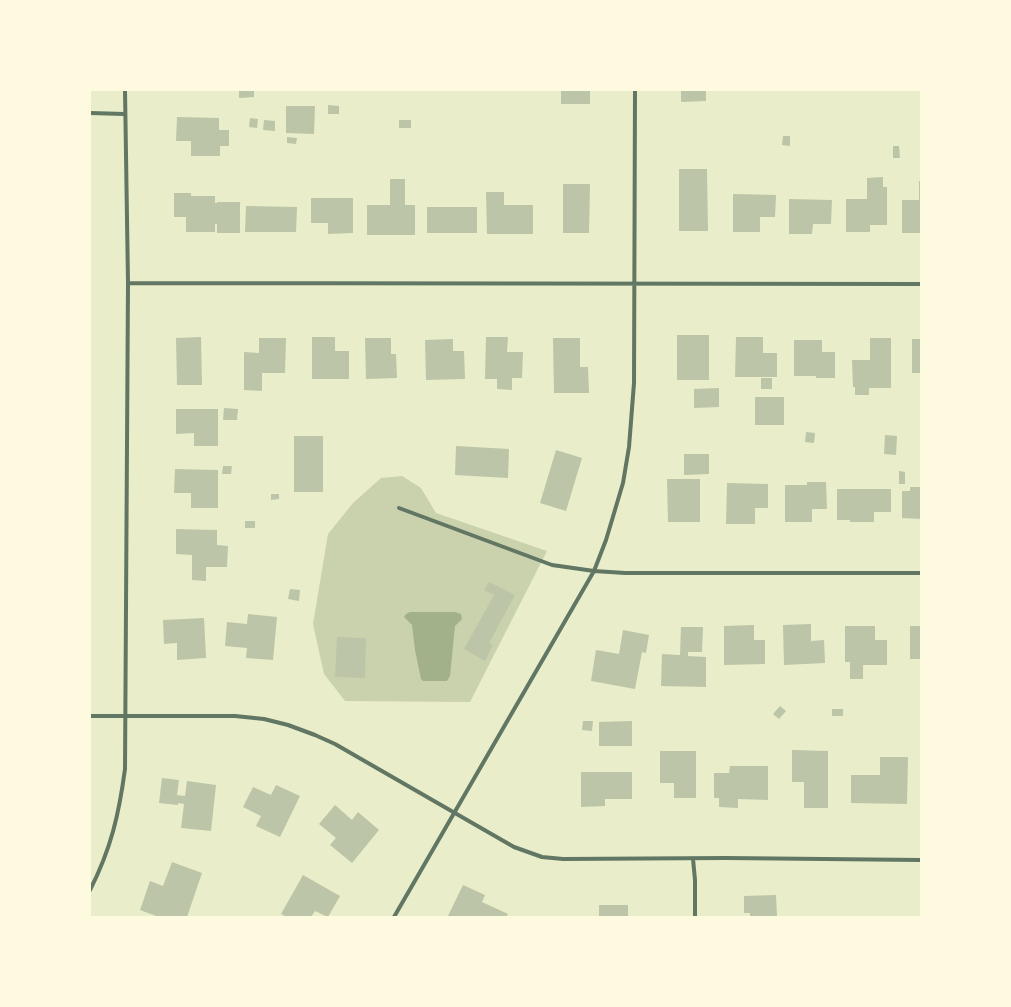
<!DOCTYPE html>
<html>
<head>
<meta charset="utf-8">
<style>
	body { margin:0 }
	#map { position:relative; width:1011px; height:1007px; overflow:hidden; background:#e9edc9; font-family:"Nunito Sans",sans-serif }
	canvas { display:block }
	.frame { position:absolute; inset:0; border:91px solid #fefae0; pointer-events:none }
</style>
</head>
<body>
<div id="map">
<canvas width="1011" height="1007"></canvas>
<div class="frame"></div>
</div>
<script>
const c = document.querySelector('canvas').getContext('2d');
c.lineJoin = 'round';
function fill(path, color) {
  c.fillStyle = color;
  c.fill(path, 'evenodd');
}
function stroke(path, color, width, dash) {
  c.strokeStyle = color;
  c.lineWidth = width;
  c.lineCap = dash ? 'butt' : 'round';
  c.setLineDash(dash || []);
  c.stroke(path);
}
fill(new Path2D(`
	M402 476 421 488 436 513 547 551 470 702 345 701 324 674 313 624 328 534 353 503 381 478Z`), '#cad2ad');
fill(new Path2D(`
	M410 612H455L461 614 462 619 455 626 450 676 447 681H423L421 679 415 650 412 625 404 617 406 614Z`), '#a3b18a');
fill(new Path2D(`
	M239 90H254V97L239 98Z
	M561 90H590V104H561Z
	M681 90H706V101L681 102Z
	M328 105 339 106V114H328Z
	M286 106H315L314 134 286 133Z
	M177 117 219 118V130H229V146H220V156H191V141H176Z
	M250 118 258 119 257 128 249 127Z
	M264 120 275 121V131L263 130Z
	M399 120H411V128H399Z
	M783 136H790V146L782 145Z
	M287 137 297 138 296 144 287 143Z
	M893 146H899L900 158H893Z
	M679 169H707L708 231H679Z
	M883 177V187H887V225H870V232H846V199H867V178Z
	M390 179H405V205H415V235H367V205H390Z
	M919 181H921V233H902V200H919Z
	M563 184H590L589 233H563Z
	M486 192H504V205H533V234H487Z
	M174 193H191V196H215V203H217V202H240V233H217V224H215V232H186V217H174Z
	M733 194 776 195 775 217H760V232H733Z
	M311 198H353V233L328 234V223H311Z
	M789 199 832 200 831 224H813L812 234H789Z
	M246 206 297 207 296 232H245Z
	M427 207H477V233H427Z
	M677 335H709V380H677Z
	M201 337 202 385H177L176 338Z
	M312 337H335V351H349V379H312Z
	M486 337H508L507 352H523L522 378H512V390L497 389V379H485Z
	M736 337H763V353H777V377H735Z
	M259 338H286L285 373H262V391L244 390V352L259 353Z
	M365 338H391V354H396L397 378 366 379Z
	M553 338H580V367H588L589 393H554Z
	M870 338H891V388H869V395H855V387H853L852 360H870Z
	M453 339V351H464L465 379 426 380 425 340Z
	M912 339H921V373H912Z
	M794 340H822V352H835V378H816V376H794Z
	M761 378H772V389H761Z
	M719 388V407L694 408V389Z
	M755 397H784V425H755Z
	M224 408 238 409 237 420H223Z
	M176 409H218V446H194V433L176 434Z
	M806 432 815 433 814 443 805 442Z
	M885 435 897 436 896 455 884 454Z
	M294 436H323V492H294Z
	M456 446 509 449 508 478 455 475Z
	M556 450 582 458 566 511 540 503Z
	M684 454H709V474L684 475Z
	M223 466H232L231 474H222Z
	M175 469 218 470V508H191V493H174Z
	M899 471 905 472V484H899Z
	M667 479H700V522H668Z
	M807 482H826L827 509H812V522H785V485H807Z
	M727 483 768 484V508H755V524H726Z
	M910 487H921V519L902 518V491H910Z
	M837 489H891V512H874V522H850V520H837Z
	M271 494H279V499L271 500Z
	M245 521H255V528H245Z
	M176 529 217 530V545L228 546 227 567H206V581L192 580V555L176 554Z
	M489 582 515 595 489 643 493 645 485 661 464 649 494 595 484 590Z
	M290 589 300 590 299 601 288 599Z
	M248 614 277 617 273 660 246 658 247 648 225 646 227 622 247 624Z
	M204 618 206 658 177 660V643L164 644 163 620Z
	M811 624V641L824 640 825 663 784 665 783 625Z
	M754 625V640H765V664L724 665V626Z
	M845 626H875V640H887V665H863V679H850V662H845Z
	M910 626H921V659H910Z
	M681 627H703L702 652H688V656L706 657V687L661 686 662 654 680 655Z
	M623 630 649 635 646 653 642 652 635 689 591 681 596 650 619 654Z
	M337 637 366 638 365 678 335 677Z
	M780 706 786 711 779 719 773 714Z
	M832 709H843V716H832Z
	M583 721H593L592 731 582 730Z
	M632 721V746H599V722Z
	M792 750 828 751V808H804V782H792Z
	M660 751H696V798H674V783H660Z
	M880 757H908L907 804 851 803V775H880Z
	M730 766H768V800L738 799V808L719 807V798H714V773H729Z
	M581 772H632V799H605V806L581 807Z
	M162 778 179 780 177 795 185 796 187 781 216 785 211 831 181 828 184 804 178 803V805L159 803Z
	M276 785 300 796 280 837 256 826 261 816 243 807 253 787 271 795Z
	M335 805 352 820 358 812 379 830 352 863 330 845 336 838 319 824Z
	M172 862 202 873 187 917H159L140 910 150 881 163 886Z
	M303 875 340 896 328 917 315 911 311 917H287L281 914Z
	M463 885 485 895 482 902 508 914 506 917H451L448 916Z
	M776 895 777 917H750V913H744V896Z
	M599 905H628V917H599Z`), '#bcc5a7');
stroke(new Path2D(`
	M90 113 124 114
	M128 283 921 284
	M399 508 552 565 594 571 625 573H921
	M90 716H235L264 719 288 725 315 735 335 744 514 847 542 857 563 859 726 858 921 860
	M693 859 695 880V917
	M90 890C111 849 119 814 125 769L128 283 125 90
	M394 917 594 571 606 540 623 483 629 447 634 383 635 90`), '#617663', 4);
</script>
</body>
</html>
